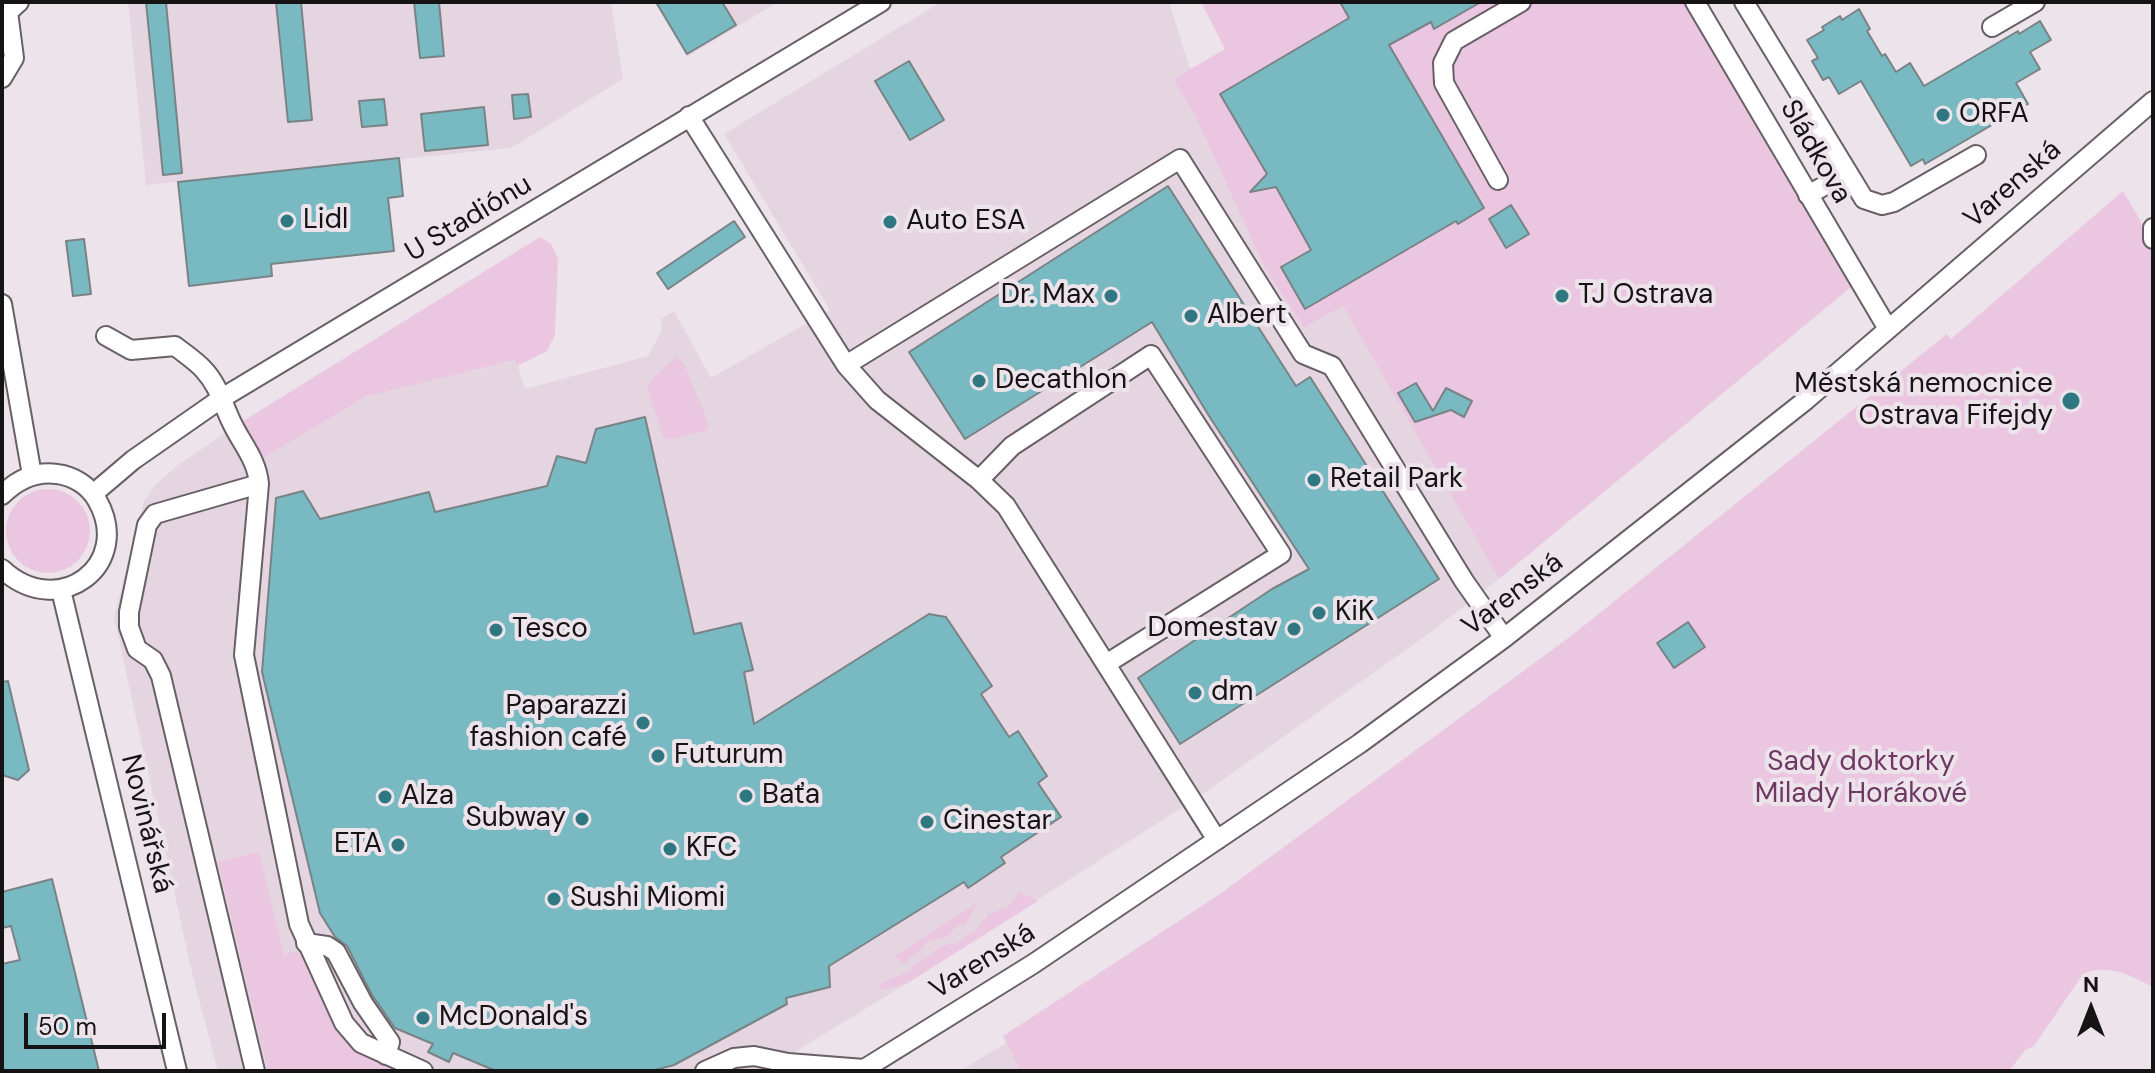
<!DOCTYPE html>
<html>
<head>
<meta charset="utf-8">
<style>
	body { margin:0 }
	#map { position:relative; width:2155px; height:1073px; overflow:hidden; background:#ede4eb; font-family:"DM Sans",sans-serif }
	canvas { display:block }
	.frame { position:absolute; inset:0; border:4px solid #161315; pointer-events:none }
	.north { position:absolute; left:2051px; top:969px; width:80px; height:80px; -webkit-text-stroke:6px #ede4eb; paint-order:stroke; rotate:0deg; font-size:22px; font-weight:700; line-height:32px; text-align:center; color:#161315 }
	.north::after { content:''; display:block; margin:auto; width:28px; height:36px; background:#161315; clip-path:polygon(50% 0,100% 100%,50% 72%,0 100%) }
	.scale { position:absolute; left:24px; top:1013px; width:142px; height:36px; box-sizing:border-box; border:4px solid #161315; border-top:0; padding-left:10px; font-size:24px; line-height:28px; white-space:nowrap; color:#161315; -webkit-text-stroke:6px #ede4eb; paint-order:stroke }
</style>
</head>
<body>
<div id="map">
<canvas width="2155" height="1073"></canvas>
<div class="frame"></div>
<div class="north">N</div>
<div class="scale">50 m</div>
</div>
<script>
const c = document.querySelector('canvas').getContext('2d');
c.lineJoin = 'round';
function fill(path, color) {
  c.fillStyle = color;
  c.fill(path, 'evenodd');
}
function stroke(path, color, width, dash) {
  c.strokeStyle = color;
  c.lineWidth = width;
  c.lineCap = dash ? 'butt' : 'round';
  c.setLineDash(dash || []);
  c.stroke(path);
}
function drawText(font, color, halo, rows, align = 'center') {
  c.font = font + ' "DM Sans",sans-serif';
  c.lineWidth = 8;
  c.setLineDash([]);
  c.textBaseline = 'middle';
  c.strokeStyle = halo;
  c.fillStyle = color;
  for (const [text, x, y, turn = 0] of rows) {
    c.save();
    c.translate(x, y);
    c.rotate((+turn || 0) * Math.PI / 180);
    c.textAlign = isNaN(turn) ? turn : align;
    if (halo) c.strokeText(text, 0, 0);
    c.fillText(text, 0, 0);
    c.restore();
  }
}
fill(new Path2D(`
	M128 2H611L623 79 511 148 146 185Z
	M654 2H778L687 57Z
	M941 2H1169L1190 69 1173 79 1195 116 1265 268 1304 328 1343 306 1499 579 1431 632 1200 796 906 984 764 1071H218L192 973 114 617 144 501 155 485 178 465 243 421 264 458 365 397 516 360 525 389 648 356 662 330 661 319 674 311 711 378 830 310 724 134Z
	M1006 1043 1020 1071H960Z`), '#e5d5e0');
fill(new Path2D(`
	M1201 2H1683L1851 287 1499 579 1343 306 1304 328 1265 268 1195 116 1173 79 1225 49Z
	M2123 191 2153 242V987C2131 976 2108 963 2083 974L2034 1046 2025 1050 2009 1071H1020L1003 1036 1220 894 1571 636 1947 334 1951 339Z
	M540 237 551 244 558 259 555 335 547 351 517 366 515 360 365 397 264 458 243 421Z
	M677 356 685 366 708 423V430L672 439 664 438 647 388 652 379Z
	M6 531a42 42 0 1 1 84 0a42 42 0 1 1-84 0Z
	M259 852 284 955 303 949 340 1031 353 1047 402 1071H268L218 862Z
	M1020 892 1038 901 906 984 881 990 880 984 911 970 914 964 927 958 941 946 957 943 975 931 989 914 1008 907Z
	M978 902 966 923 955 927 949 936 928 941C921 952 912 954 905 964L895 956Z`), '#eac6e1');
const building = new Path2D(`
	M146 2H166L182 173 163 175Z
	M276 2H301L312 120 288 122Z
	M414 2H439L444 56 420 58Z
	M656 2H722L736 25 687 54Z
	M1340 2H1481L1434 29 1431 22 1389 45 1484 208 1458 224 1456 221 1305 309 1281 267 1311 250 1276 187 1250 192 1267 174 1220 94 1349 18Z
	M1859 9 1870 29 1867 31 1882 56 1885 54 1896 72 1910 63 1924 86 2018 31 2019 34 2040 21 2051 40 2030 52 2040 69 2016 83 2028 104 1925 164 1923 159 1911 166 1861 81 1839 94 1829 77 1823 80 1812 61 1818 58 1807 40 1824 30 1822 27 1840 16 1842 20Z
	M909 61 944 120 910 140 875 81Z
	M528 94 531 117 514 119 512 95Z
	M384 99 387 125 362 127 359 101Z
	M484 107 488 145 425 151 421 114Z
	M399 158 403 196 388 198 394 251 271 264 272 276 189 286 178 182Z
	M1168 186 1296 386 1310 377 1439 579 1180 744 1138 678 1272 589 1309 569 1209 416 1152 322 965 439 909 352Z
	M1511 205 1529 234 1506 248 1489 219Z
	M734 221 745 237 668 289 657 273Z
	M84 239 91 294 73 296 66 241Z
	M1416 383 1433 411 1446 388 1472 401 1464 417 1451 410 1415 422 1398 393Z
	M645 417 694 634 741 623 753 670 744 672 754 724 929 614 946 617 992 686 981 694 1009 737 1018 731 1047 776 1038 783 1061 817 1001 857 1005 863 968 888 964 882 829 966 830 987 786 998 787 1004 674 1065 651 1071H496L453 1053 449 1062 428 1052 433 1044 395 1028 372 995 347 946 335 937 320 913 262 672 276 498 303 491 320 519 429 492 435 512 547 486 557 456 586 463 596 429Z
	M1688 622 1705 647 1674 668 1657 643Z
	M8 681 29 770 18 780 2 775V682Z
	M52 879 99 1071H2V964L20 960 11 926 2 928V892Z`);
fill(building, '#78b9c2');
stroke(building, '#798385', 2);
const minor = new Path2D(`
	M1695 2 1888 329
	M1744 2 1864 199 1882 205 1894 202 1976 155
	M1992 27 2035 2
	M2 78 14 58 8 12 19 2
	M689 116 846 365 877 400 979 480 1006 506 1217 840
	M1498 180 1444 83 1443 63 1454 41 1521 2
	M1808 195 1847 173
	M2153 228V239
	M2 304 32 475
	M106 336 131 350 175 346C185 354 196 361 204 370 218 385 223 404 231 421 241 443 257 459 259 484L244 655 299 924 344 1023 361 1043 423 1071
	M846 365 1180 159 1303 354 1332 366 1464 581 1504 638
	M979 480 1012 446 1151 355 1281 554 1106 664
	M93 494 133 460 222 398 881 2
	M2 495C17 480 36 471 57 474 74 476 89 486 97 500 134 564 59 622 2 569
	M61 590 177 1071
	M306 943 327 946 336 952 363 1003 390 1042 386 1055
	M255 1071 161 676 153 660 137 649 129 627V612L147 525 155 514 259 484
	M705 1071 734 1058 754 1056 788 1063 864 1069
	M861 1071 1033 964 1359 744 1504 638 1806 400 2153 101`);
stroke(minor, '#686066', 22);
stroke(minor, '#fff', 18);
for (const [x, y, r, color] of [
	[1943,115,8,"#307881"],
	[287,221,8,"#307881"],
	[890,222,8,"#307881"],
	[1111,296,8,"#307881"],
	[1562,296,8,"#307881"],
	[1191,316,8,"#307881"],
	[979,381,8,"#307881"],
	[2071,401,10,"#307881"],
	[1314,480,8,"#307881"],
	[1319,613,8,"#307881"],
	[1294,629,8,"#307881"],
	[496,630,8,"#307881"],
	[1195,693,8,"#307881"],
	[643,723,8,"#307881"],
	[658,756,8,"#307881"],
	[746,796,8,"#307881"],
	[385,797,8,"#307881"],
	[582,819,8,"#307881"],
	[927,822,8,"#307881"],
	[398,845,8,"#307881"],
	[670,849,8,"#307881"],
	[554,899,8,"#307881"],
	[423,1018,8,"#307881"]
]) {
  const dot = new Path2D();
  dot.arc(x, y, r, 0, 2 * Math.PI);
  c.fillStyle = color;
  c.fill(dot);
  stroke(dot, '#ede4eb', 3);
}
drawText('28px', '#161315', '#ede4eb', [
	["ORFA",1959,115],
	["Lidl",303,221],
	["Auto ESA",906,222],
	["Dr. Max",1095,296,"right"],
	["TJ Ostrava",1578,296],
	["Albert",1207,316],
	["Decathlon",995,381],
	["Městská nemocnice",2053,385,"right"],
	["Ostrava Fifejdy",2053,417,"right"],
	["Retail Park",1330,480],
	["KiK",1335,613],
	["Domestav",1278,629,"right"],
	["Tesco",512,630],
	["dm",1211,693],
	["Paparazzi",627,707,"right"],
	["fashion café",627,739,"right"],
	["Futurum",674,756],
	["Baťa",762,796],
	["Alza",401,797],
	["Subway",566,819,"right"],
	["Cinestar",943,822],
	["ETA",382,845,"right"],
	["KFC",686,849],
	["Sushi Miomi",570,899],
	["McDonald's",439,1018]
], 'left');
drawText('28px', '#161315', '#ede4eb', [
	["Sládkova",1815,152,60],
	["Varenská",2013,185,-41],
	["U Stadiónu",469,219,-31],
	["Varenská",1513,595,-37],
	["Novinářská",146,824,76],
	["Varenská",983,962,-32]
]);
drawText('28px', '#6f3863', '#ede4eb', [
	["Sady doktorky",1861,763],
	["Milady Horákové",1861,795]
]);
</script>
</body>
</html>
